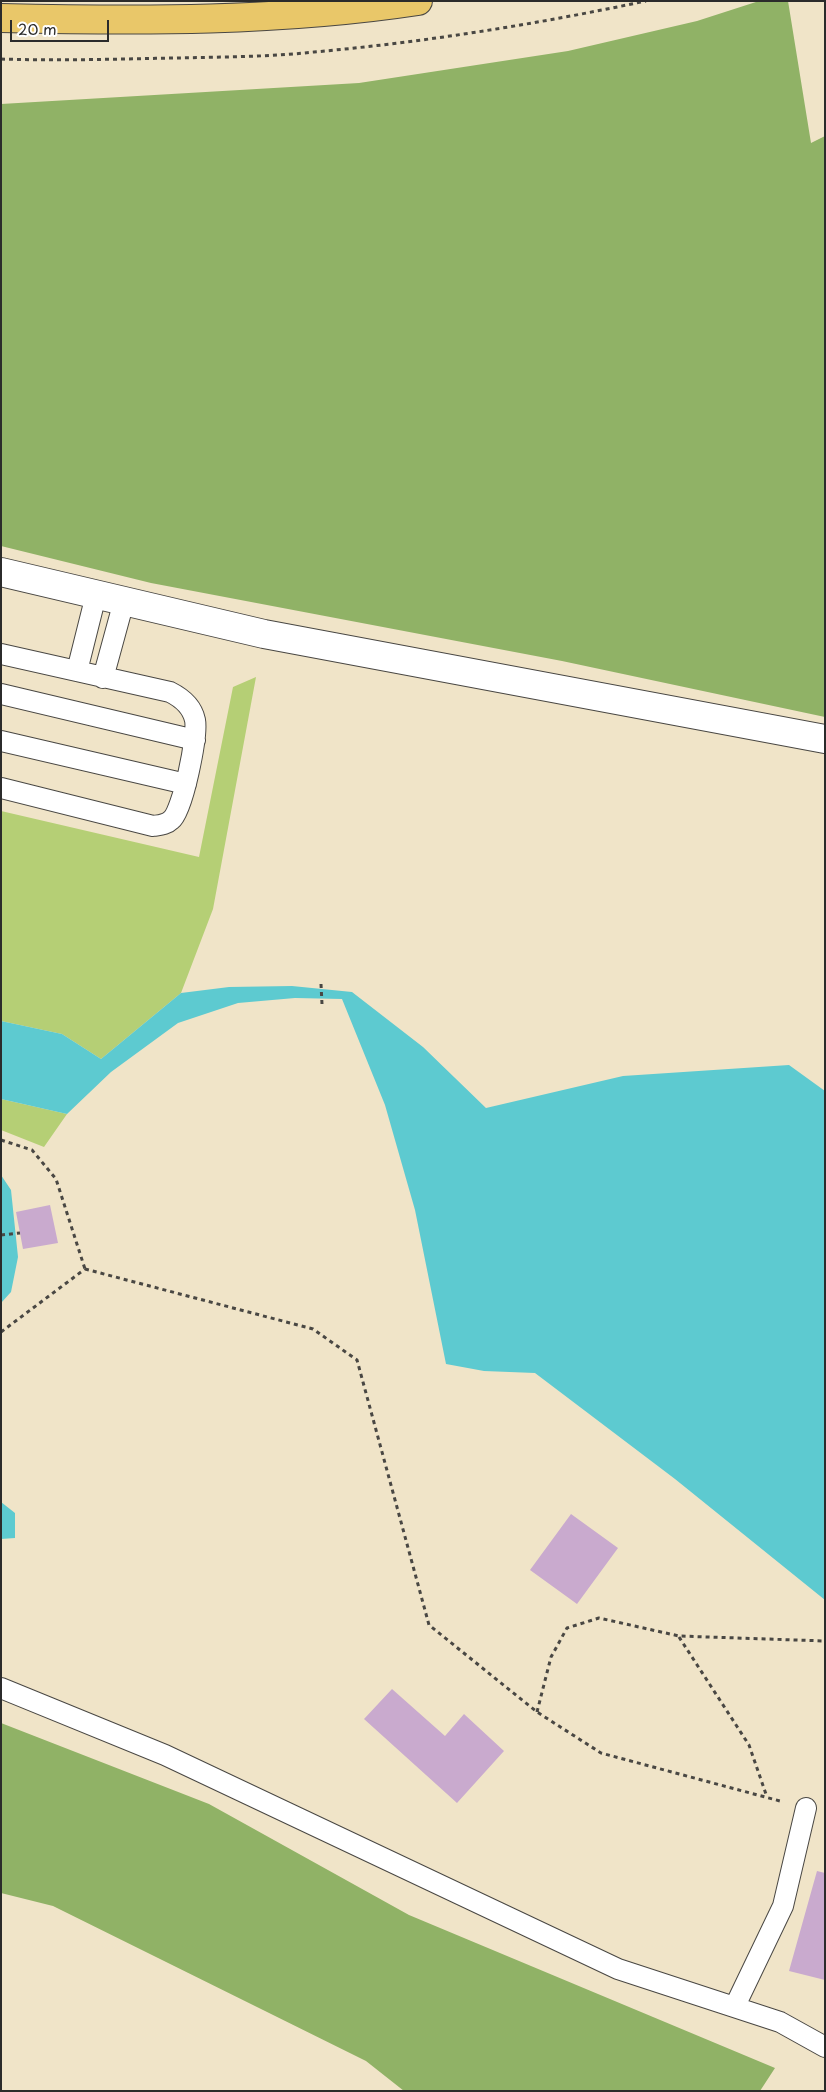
<!DOCTYPE html>
<html>
<head>
<meta charset="utf-8">
<style>
	body { margin:0 }
	#map { position:relative; width:826px; height:2092px; overflow:hidden; background:#f0e4c8; font-family:"Playpen Sans",sans-serif }
	canvas { display:block }
	.frame { position:absolute; inset:0; border:2px solid #2b2b2b; pointer-events:none }
	.scale { position:absolute; left:10px; top:20px; width:99px; height:22px; box-sizing:border-box; border:2px solid #2b2b2b; border-top:0; padding-left:6px; font-size:15px; line-height:18px; white-space:nowrap; color:#2b2b2b; -webkit-text-stroke:4px #fff; paint-order:stroke }
</style>
</head>
<body>
<div id="map">
<canvas width="826" height="2092"></canvas>
<div class="frame"></div>
<div class="scale">20 m</div>
</div>
<script>
const c = document.querySelector('canvas').getContext('2d');
c.lineJoin = 'round';
function fill(path, color) {
  c.fillStyle = color;
  c.fill(path, 'evenodd');
}
function stroke(path, color, width, dash) {
  c.strokeStyle = color;
  c.lineWidth = width;
  c.lineCap = dash ? 'butt' : 'round';
  c.setLineDash(dash || []);
  c.stroke(path);
}
fill(new Path2D(`
	M256 677 213 909 181 993 101 1059 62 1034 1 1021V811L199 857 233 687Z
	M1 1099 67 1114 44 1147 1 1130Z`), '#b5cf75');
fill(new Path2D(`
	M759 1H788L811 143 825 136V717L562 661 151 583 1 546V104L359 83 568 51 697 21Z
	M1 1723 209 1804 409 1915 775 2068 760 2091H404L366 2061 53 1906 1 1893Z`), '#90b266');
fill(new Path2D(`
	M292 986 352 992 423 1047 486 1108 623 1076 789 1065 825 1091V1600L675 1479 535 1373 484 1371 446 1364 415 1210 385 1105 342 999 295 998 238 1003 178 1023 111 1072 67 1114 1 1099V1021L62 1034 101 1059 181 993 229 987Z
	M1 1175 11 1190 18 1257 11 1292 1 1303Z
	M1 1502 15 1513V1538L1 1539Z`), '#5dcad0');
fill(new Path2D(`
	M50 1205 58 1243 23 1249 16 1212Z
	M571 1514 618 1548 577 1604 530 1570Z
	M392 1689 445 1736 464 1714 504 1751 457 1803 364 1719Z
	M817 1871 825 1873V1980L789 1971Z`), '#c9aace');
const lane = new Path2D(`
	M1 654 170 692C182 698 192 706 195 720 198 735 183 811 171 820 166 825 159 825 153 826L1 788
	M77 671 96 595
	M103 678 124 601
	M1 694 195 740
	M1 741 186 784
	M1 1688 165 1755 618 1969 780 2022 825 2047
	M735 2006 783 1906 806 1808`);
const street = new Path2D(`
	M1 572 264 634 825 739`);
const primary = new Path2D(`
	M1 18C140 21 280 22 418 1`);
stroke(lane, '#494743', 22);
stroke(street, '#494743', 30);
stroke(primary, '#494743', 30);
stroke(new Path2D(`
	M1 59C59 61 117 59 175 58 221 57 268 57 314 52 426 42 537 24 646 1
	M321 984 322 1004
	M1 1140 32 1150 56 1179 85 1269
	M1 1235 20 1233
	M85 1269 313 1329 357 1360 429 1625 537 1712 601 1753 780 1801
	M1 1332 85 1269
	M679 1637 749 1745 767 1797
	M537 1712 551 1657 567 1628 599 1618 679 1636 825 1641`), '#494743', 3, [4, 4]);
stroke(lane, '#fff', 20);
stroke(street, '#fff', 28);
stroke(primary, '#e9c769', 28);
</script>
</body>
</html>
